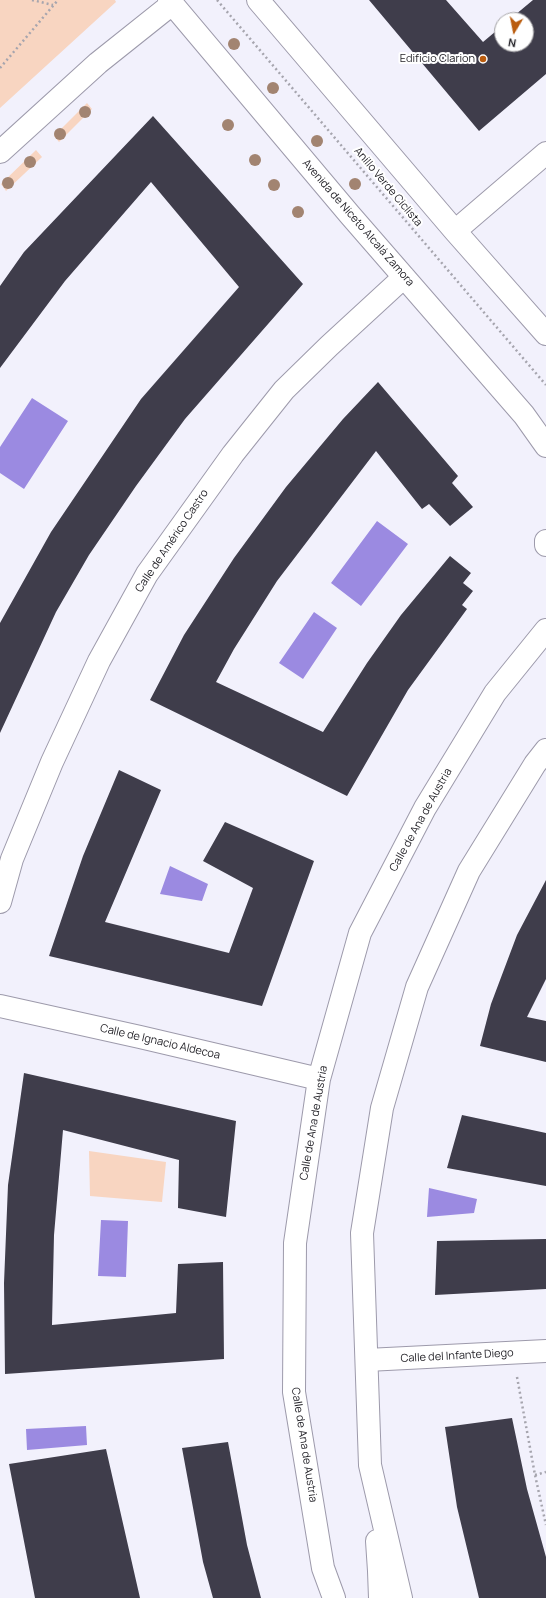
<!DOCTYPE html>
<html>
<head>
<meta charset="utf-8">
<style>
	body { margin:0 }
	#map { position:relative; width:546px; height:1598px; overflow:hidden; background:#f2f1fc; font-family:Manrope,sans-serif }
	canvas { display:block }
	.north { position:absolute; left:494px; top:12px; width:40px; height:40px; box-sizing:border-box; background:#fff; border:1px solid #a5a4a7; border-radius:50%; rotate:190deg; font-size:11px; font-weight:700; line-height:16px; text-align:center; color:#1d1c22 }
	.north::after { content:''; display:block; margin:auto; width:14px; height:18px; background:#ba5c0e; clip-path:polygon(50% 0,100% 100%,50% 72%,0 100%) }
</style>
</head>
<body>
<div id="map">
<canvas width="546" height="1598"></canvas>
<div class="north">N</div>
</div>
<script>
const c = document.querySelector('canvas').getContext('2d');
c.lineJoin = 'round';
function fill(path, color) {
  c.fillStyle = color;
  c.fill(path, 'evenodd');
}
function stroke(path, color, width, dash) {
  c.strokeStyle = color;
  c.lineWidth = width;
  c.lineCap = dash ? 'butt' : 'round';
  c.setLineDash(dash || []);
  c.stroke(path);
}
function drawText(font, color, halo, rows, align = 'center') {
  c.font = font + ' Manrope,sans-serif';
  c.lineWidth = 4;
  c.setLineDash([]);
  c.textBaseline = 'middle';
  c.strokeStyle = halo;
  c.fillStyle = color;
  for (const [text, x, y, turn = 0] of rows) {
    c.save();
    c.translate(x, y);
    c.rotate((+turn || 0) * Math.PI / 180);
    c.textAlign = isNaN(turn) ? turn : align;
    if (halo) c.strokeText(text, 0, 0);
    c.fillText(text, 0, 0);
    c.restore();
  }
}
fill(new Path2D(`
	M0 0H115L116 2 0 108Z
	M87 103 92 109 59 142 54 136Z
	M36 150 42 157 6 191 1 184Z
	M89 1151 166 1162 162 1202 90 1196Z`), '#f8d5c1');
fill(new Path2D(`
	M32 398 68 421 24 489 0 473V447Z
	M377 521 408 544 361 606 331 583Z
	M314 612 337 628 303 679 279 663Z
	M170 866 208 884 202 901 160 894Z
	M429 1188 477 1199 474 1213 427 1217Z
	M101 1220 128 1221 126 1277 98 1276Z
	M86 1426 87 1445 27 1450 26 1429Z`), '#9b8ae1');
fill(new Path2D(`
	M369 0H446L483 42 502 26V44H526V20H509L533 0H546V74L479 131Z
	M153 116 303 284 185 419 136 486 89 555 56 612 0 733V623L51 532 141 399 239 287 151 182 65 281 0 368V286L24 252Z
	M378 382 458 476 452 483 473 507 450 526 429 504 422 509 376 451 277 581 234 649 216 682 323 732 367 663 401 615 450 556 471 573 463 583 473 591 462 605 467 609 408 690 347 796 150 700 184 635 234 558 286 487 343 419Z
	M119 770 161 790 105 922 229 953 253 888 203 861 225 822 314 861 262 1006 49 956 83 856Z
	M546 880V979L527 1017 546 1021V1062L480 1046 491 1004 517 935Z
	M24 1073 236 1121 226 1217 178 1208 179 1160 63 1130 54 1235 52 1325 176 1313 178 1264 223 1262 224 1359 5 1374 4 1283 8 1185Z
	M462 1115 546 1133V1186L447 1168Z
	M546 1239V1289L435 1295 437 1241Z
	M512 1418 527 1489 546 1557V1598H479L457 1507 445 1427Z
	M228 1442 247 1545 261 1598H213L203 1562 182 1448Z
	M106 1449 140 1598H35L9 1464Z`), '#3f3d4b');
const minor = new Path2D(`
	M169 0 350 215 524 415 546 446
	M258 0 455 231 546 334
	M0 152 98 63 172 4
	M455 231 546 153
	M546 541V545
	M0 902 12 859 52 762 99 661 147 574 233 454 284 390 329 346 404 277
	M0 1006 140 1037 319 1079
	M367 1360 546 1351
	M377 1541 379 1571 380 1598
	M334 1598 323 1568 294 1392 295 1243 319 1079 360 933 425 808 495 693 546 630
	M401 1598 370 1465 362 1233 382 1108 417 987 469 871 535 764 546 750`);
stroke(minor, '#9d9aab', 24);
stroke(new Path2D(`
	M32 0 53 5
	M217 0 546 385
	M0 68 58 0
	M517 1377 535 1475 546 1525
	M535 1475 546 1472`), '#a6a5ae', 2.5, [2, 3]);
stroke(minor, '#fff', 22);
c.fillStyle = '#a28471';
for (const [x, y] of [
	[234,44],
	[273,88],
	[85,112],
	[228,125],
	[60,134],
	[317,141],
	[255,160],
	[30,162],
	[8,183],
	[355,184],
	[274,185],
	[298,212]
]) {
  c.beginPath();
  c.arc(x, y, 6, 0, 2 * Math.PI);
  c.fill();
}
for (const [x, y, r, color] of [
	[483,59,4,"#ba5c0e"]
]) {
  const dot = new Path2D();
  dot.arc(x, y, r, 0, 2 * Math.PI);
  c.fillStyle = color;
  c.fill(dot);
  stroke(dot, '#fff', 1.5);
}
drawText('11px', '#1d1c22', '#fff', [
	["Edificio Clarion",475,59]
], 'right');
drawText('11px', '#1d1c22', '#fff', [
	["Anillo Verde Ciclista",388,187,50],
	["Avenida de Niceto Alcalá Zamora",358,223,49],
	["Calle de Américo Castro",172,541,-56],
	["Calle de Ana de Austria",421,820,-61],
	["Calle de Ignacio Aldecoa",160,1042,13],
	["Calle de Ana de Austria",314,1123,-80],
	["Calle del Infante Diego",457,1356,-3],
	["Calle de Ana de Austria",304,1445,81]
]);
</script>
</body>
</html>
